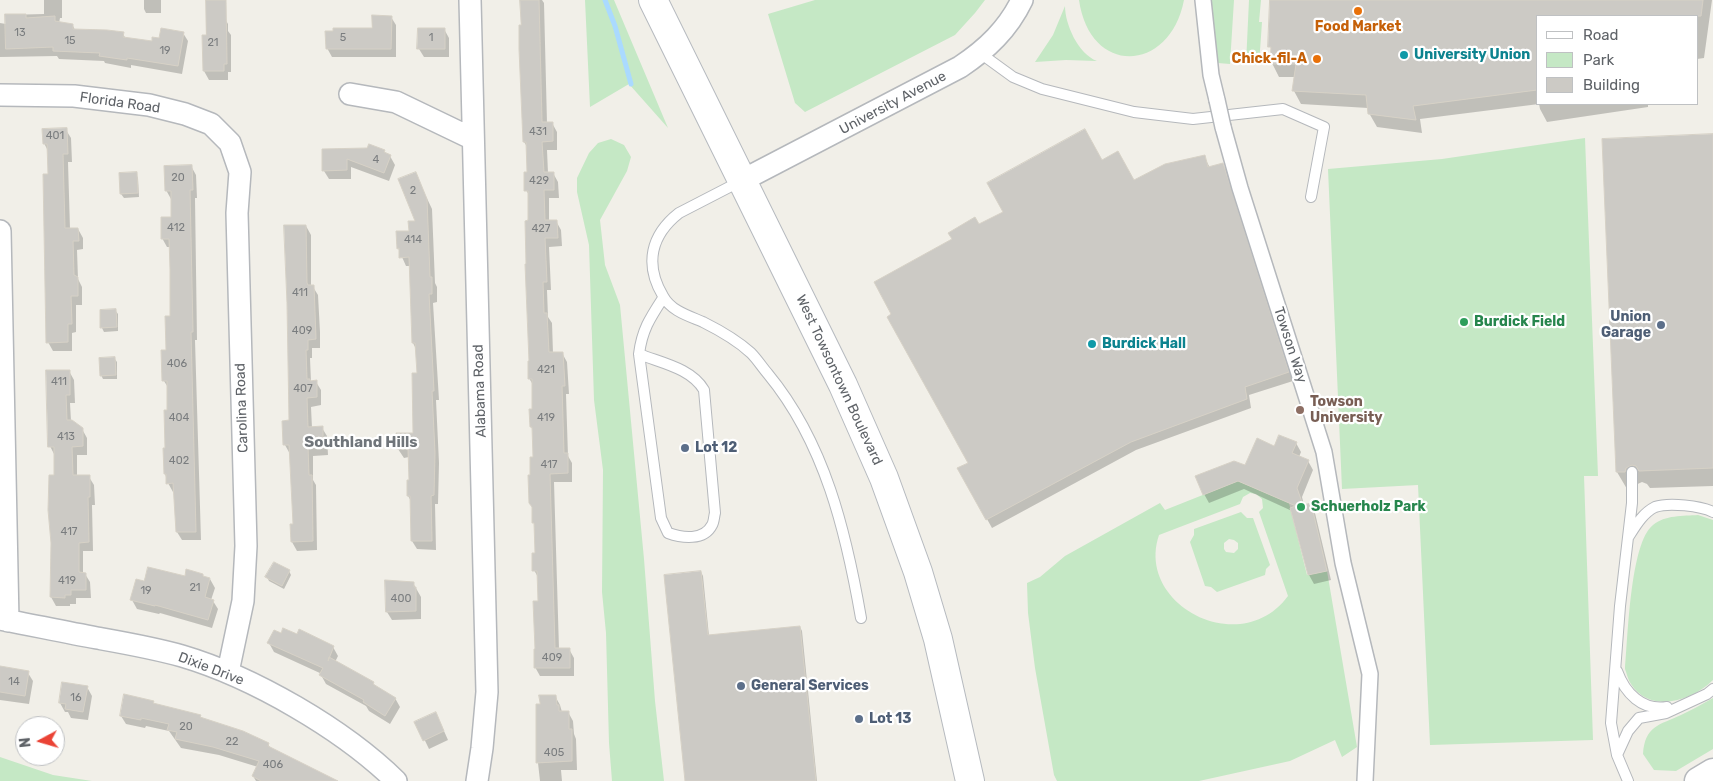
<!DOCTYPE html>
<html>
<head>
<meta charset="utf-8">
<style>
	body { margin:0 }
	#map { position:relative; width:1713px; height:781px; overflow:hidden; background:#f1efe8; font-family:Rubik,sans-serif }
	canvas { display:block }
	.legend { position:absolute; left:1536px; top:15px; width:162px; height:90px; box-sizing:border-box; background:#fff; border:1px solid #bfc1c3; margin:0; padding:6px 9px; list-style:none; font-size:15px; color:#5f6368 }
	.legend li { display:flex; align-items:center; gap:10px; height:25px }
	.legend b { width:25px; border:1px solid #bfc1c3 }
	.north { position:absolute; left:15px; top:716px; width:50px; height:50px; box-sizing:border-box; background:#fff; border:1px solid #bfc1c3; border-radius:50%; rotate:264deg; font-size:14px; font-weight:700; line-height:20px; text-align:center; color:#5f6368 }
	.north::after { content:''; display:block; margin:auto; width:18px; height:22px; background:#ea4335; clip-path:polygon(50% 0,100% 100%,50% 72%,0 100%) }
</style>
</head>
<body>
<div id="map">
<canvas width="1713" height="781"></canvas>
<ul class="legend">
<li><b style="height:6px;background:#fff"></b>Road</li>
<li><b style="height:14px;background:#c5e8c5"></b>Park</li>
<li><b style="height:14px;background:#cccac5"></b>Building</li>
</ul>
<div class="north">N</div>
</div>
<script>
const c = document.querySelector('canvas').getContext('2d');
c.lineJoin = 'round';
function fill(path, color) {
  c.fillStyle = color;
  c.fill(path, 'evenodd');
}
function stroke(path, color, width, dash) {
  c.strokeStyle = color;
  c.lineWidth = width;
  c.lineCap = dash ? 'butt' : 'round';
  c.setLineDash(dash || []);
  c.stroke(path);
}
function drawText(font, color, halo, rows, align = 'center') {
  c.font = font + ' Rubik,sans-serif';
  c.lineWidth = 4.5;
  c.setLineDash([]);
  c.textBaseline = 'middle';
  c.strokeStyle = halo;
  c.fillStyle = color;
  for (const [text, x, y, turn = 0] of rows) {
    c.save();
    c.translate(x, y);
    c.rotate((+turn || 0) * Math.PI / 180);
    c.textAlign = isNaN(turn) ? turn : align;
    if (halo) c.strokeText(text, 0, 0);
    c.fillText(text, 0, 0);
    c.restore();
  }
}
fill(new Path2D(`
	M585 0H614L668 128 629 84 590 107Z
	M815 0H985L975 13 955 35 805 112 795 103 768 14Z
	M1079 0H1184C1170 73 1090 77 1079 0Z
	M1211 0H1234L1230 64 1218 63Z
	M1249 0H1261L1259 22H1262L1259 65 1246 64Z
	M1065 6C1065 24 1078 54 1097 61L1066 60 1035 62 1053 35Z
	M1585 138 1598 476H1584L1593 740 1430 745 1418 485 1342 489 1328 169 1442 159Z
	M611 139 624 145 631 157 627 171 600 220 605 265 620 305 644 559 655 701 664 781H612L609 743 606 633 602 592 603 470 594 400 589 245 577 192V178L589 153 598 143Z
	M1238 481 1289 503 1307 575 1327 571 1357 747 1342 757 1335 740 1290 761 1199 781H1057L1054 775 1035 668 1028 613 1027 583 1040 577 1065 556 1160 503 1165 510ZM1250 493 1256 494 1262 499 1263 508 1259 512 1288 596C1241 660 1135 605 1159 535L1240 504 1243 497Z
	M1241 512 1247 518H1253L1270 565 1266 569 1265 575 1217 592 1211 587 1205 586 1190 542 1194 535V529ZM1229 539 1234 540 1238 543V549L1234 553 1226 552 1224 549V543Z
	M1698 515 1713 520V680C1692 701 1650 714 1631 684 1628 680 1627 674 1625 669 1628 638 1630 543 1653 525 1665 515 1683 516 1698 515Z
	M1713 698V749L1676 771 1654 770 1643 754C1645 726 1659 725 1681 715 1692 710 1702 704 1713 698Z
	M0 757 53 775 92 781H0Z`), '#c5e8c5');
fill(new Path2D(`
	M44 0H62V18H60L59 23 73 26 75 30 123 34 126 39 153 43 183 33 188 41 182 74 131 65V68L105 63 104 61 59 59 57 56 0 57V23L6 24V15L44 14Z
	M144 0H161V13H146L144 9Z
	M521 0H542L544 3 547 123H552L557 132V150H547L548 173H553L558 182 559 198H549V221H556L561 230 562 246 549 247 551 290H547L548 317 552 323 553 353H562L567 362 569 394H566L568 456 572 463V482H554L559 649H569L574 658V676H540L535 667 539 602V579L534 570 536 554 532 476 534 458V431L531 427 533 410V385L529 378 530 197 526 190 529 174 528 148 524 142Z
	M1272 0H1712L1704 58 1697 59V16H1537V104H1539L1420 119 1422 133 1377 127 1369 113 1368 108 1301 104 1294 91 1295 77H1279L1272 63V51L1270 46Z
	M223 15 228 24V31L231 35V72H228V80H209L204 71 203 36 207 37Z
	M391 17 396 25V57H332L327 48 373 29Z
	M444 29 449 38V57H424L419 49Z
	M1539 104H1648V107L1547 122 1540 109Z
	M66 130 71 138 72 162H68L70 229H78L83 238V249L77 250 78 279 82 287V305H76V332L72 333V351H53L48 342 49 176 48 151 44 143Z
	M1713 136V486L1650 488 1647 484 1642 482 1627 489 1617 472Z
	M323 150 384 151 386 154 390 156 395 165 389 181 351 167V179H329L324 171Z
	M1204 156 1210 168 1223 165 1228 173 1293 381 1249 395 1251 408 1136 450 992 528 959 469 970 463 979 226 1102 161 1134 182Z
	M191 166 196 175 197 198H195L197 340H195L201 540H182L177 532 174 492H173L168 483 165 474 169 389 164 381 171 317 170 247H167L162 238 172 218V199H171L166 190Z
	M415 173 432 209 435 283 437 287V302L433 303 439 400H436L439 463 438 504H435L436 550 417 549 412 541 411 501 408 496 410 481 409 457 404 458 398 449 414 434 418 374 416 349 413 343 411 266H406L398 248 416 222Z
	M136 174 138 178 139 197 124 198 121 194Z
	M306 226 311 235V287H313L318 295 320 332V348H312V358H310L311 382H316L321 390V405L311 407 312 428H322L327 436 328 455 313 456V480L316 485 317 550 297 551 292 542 294 525 290 454 285 445 284 422H290Z
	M115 310 118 314V331L104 332 102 328Z
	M114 358 117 362V379H103L101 375Z
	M69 371 74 380 75 403H70L71 421 82 429 87 438V455H77V477H89L94 485 95 505H92L93 551H83V574H85L90 582 91 598H76V604H70V606H56L51 597 55 456 50 446Z
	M1296 443 1301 452 1299 457 1308 461 1313 470 1302 497 1304 505 1310 504 1315 513 1331 580 1314 584 1309 575 1292 511 1244 489 1209 503 1204 494 1275 447Z
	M289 571 291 575 284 589 269 581 267 577Z
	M701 572 703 576 709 636 800 627 802 631 817 781H686Z
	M186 577 210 579 215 588 211 600 213 601 218 609 212 628 160 613 159 614 137 609 132 600 145 582Z
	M413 583 421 597V619L392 620 387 612Z
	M269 643 333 647 338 656 335 662 373 683 376 687 395 698 400 707 390 724 369 711 366 706 326 684 321 675 322 674 274 652Z
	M0 668 28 673 33 681 29 704 0 700Z
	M87 687 92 696 88 720 71 718 68 712H65L60 703Z
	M555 696 560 705 562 712H568L573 721 574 734 576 739 577 770H561L562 781H540L538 763 541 705Z
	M153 702 154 705 200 716 202 719 268 744 271 749 331 781H256L253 776 258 767 219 755 181 748 169 731 146 726 145 728 126 724 121 716Z
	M416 722H440L448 740 429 749Z`), '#0003');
stroke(new Path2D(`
	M605 0 615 26 631 84`), '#aadaff', 5);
const building = new Path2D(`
	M206 0H226L227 64H224V71H203L202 35H206Z
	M520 0H539L542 122H553V141L542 142 544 172H554V190H544L545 220H557L558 238H545L547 282H543L544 313H547L549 352H563L565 386H562L564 453H568V473L550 474 555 648H570V668H534V649H535L533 601H538L537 571H532V553H535L534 523H532V507L529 503 528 475H530V457H533L532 427H530L529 409H532V379H528V361H529L525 264H526L525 221 528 220V191H524V172H527L526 142H523L519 49V25H521Z
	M1270 0H1703L1701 16H1537V90L1413 106 1416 120 1368 114 1366 95 1292 91 1296 64H1270L1271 47H1268Z
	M5 14H26V18L55 16V21L73 24V29L107 30 124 32 123 37 152 41V37L159 38 161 28 184 32 178 66 127 58V60L99 56 100 53 53 51V47L6 49Z
	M372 15 392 16 391 49H326L325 31H333V28H372Z
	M418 28H445V49H417Z
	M67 128 68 154H63L65 228H78L79 241H73L74 275 78 277V296H71L72 324H68V342L46 343 43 174H48L47 144H43L42 129Z
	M1085 129 1102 160 1118 151 1134 180 1165 164 1205 155 1208 167 1223 163 1289 372 1245 387 1247 399 1131 442 986 520 957 468 968 463 887 317 891 314 874 282 952 239 948 233 975 217 979 224 1003 212 987 183Z
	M1713 134V468L1639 471 1636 466 1632 465 1626 468 1625 472H1616L1602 139Z
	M369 144 385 150 384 152 391 155 384 173 347 159V170L322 171V149L367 148Z
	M192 165 193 190H190L193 332H191L196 532H176L173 483 166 484V474H164L163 448H165L164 410H167V381H162L161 350H166L165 316H170V269L169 239H161V217H171V191H165L164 166Z
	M137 172 138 193 120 194 119 173Z
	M416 172 427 199 430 277H432V294H429L434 391H432L435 453 434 495 431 496 432 541H411L410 496H407V480H409L408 449H397L396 433H413L412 373H417L415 343H412L409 257 399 258V248L397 249 396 231H409L408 221H415L398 179Z
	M284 225H306L307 283 308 285H314L316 339 308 340V350H306L307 379H310V381L317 380V397L307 398 308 427 323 426V447H308L309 475H312L313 541 291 542 290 524H293L289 445H283L282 421 289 420 287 303Z
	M116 309 117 327 100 328V310Z
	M115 357 116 375 100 376 99 358Z
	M46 370H70V395H66L67 420H72L83 428V446L72 447 73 475H90V497H88L89 542 79 543V572L86 573V590H71V595H65V598L50 597 51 543 48 510 49 475H54V447H48Z
	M1279 435 1297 442 1292 453 1309 460 1297 488 1303 505 1311 503 1327 571 1308 575 1290 508 1296 506 1238 481 1203 495 1195 476 1234 461 1245 465 1257 438 1274 446Z
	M274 562 290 570 282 586 265 577Z
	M148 567 185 576 186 569 203 574V576L210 578 205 597 214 600 208 620 155 605V606L130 600 136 579 144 581Z
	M701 571 708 635 800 626 816 781H685L664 575Z
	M385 580 414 582V587H416V611L386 612Z
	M283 628 297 634 299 629 334 646 328 661 329 657 374 682 373 684 396 698 385 716 363 702 364 700 319 675 323 668 267 643 274 630 281 633Z
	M0 666 29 671 25 696 0 692Z
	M62 682 88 686 83 712 65 709 66 704 59 703Z
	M124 694 154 701 153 703 201 715 200 717 243 731 269 743 268 746 338 781H261L252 776 259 761 213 747 175 739 177 732 167 730 169 724 141 718V720L120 716Z
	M539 695H556L557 705H559V711H569V729H572V761L536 763V704H540Z
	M436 712 444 731 423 741 414 722Z`);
fill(building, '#cccac5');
stroke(building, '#d6d1c6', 1);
const service = new Path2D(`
	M980 53 1013 77 1042 89 1134 112 1193 119 1283 109 1324 127 1311 197
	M741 181 679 213C651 235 644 264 663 296 671 311 689 316 703 322 719 330 738 341 751 353 757 359 762 367 768 374 825 443 846 532 861 618
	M639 354C661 363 691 368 704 390L715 513C714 516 714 522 712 525 704 541 682 538 668 533L661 518 639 354C642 330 650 318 663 298
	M1629 536C1636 525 1643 513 1655 507 1669 502 1701 506 1713 512
	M1617 671C1625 693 1642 711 1667 707
	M1617 755 1628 731 1639 718 1666 713 1707 694 1713 689
	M1628 781 1617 755 1611 723 1620 606 1632 503V472`);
const pedestrian = new Path2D(`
	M1203 0 1211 75 1217 100
	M1223 127 1240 188 1324 452 1343 563 1370 674 1365 781`);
const minor = new Path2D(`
	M470 0 487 692 482 748 477 781
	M350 94 396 102 473 139
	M0 95 74 96 149 105 185 114 211 124 230 143 240 172 237 213 246 546 243 601 228 672
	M743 180 960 67C987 49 1008 29 1022 0
	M0 231 8 621
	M0 619C32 625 64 632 97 638 125 643 154 648 182 656 253 677 343 729 396 781`);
const tertiary = new Path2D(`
	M1698 781 1713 772`);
const secondary = new Path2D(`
	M653 0 843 385 884 478 918 572 938 639 970 781`);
stroke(service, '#b5b8bc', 12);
stroke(pedestrian, '#b5b8bc', 18);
stroke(minor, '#b5b8bc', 24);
stroke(tertiary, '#b5b8bc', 29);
stroke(secondary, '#b6babf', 30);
stroke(service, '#fff', 10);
stroke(pedestrian, '#fff', 15);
stroke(minor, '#fff', 21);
stroke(tertiary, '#fff', 26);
stroke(secondary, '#fff', 28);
const pedestrianBridge = new Path2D(`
	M1217 100 1223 127`);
stroke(pedestrianBridge, '#b5b8bc', 18, []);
stroke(pedestrianBridge, '#fff', 15);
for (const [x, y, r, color] of [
	[1358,11,5,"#e8710a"],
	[1404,55,5,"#0f9aa8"],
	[1317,59,5,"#e8710a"],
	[1464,322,5,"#2e9e5b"],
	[1661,325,5,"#5c6f8a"],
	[1092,344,5,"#0f9aa8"],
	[1300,410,5,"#8d6e63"],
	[685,448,5,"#5c6f8a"],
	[1301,507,5,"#2e9e5b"],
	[741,686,5,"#5c6f8a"],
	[859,719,5,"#5c6f8a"]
]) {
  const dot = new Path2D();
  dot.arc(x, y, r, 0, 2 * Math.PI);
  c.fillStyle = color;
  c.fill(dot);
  stroke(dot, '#fff', 2);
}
drawText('11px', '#7a7d7f', null, [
	["13",20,33],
	["5",343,38],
	["1",431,38],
	["15",70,41],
	["21",213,43],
	["19",165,51],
	["431",538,132],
	["401",55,136],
	["4",376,160],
	["20",178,178],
	["429",539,181],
	["2",413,191],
	["412",176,228],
	["427",541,229],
	["414",413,240],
	["411",300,293],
	["409",302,331],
	["406",177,364],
	["421",546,370],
	["411",59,382],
	["407",303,389],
	["404",179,418],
	["419",546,418],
	["413",66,437],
	["402",179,461],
	["417",549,465],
	["417",69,532],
	["419",67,581],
	["21",195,588],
	["19",146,591],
	["400",401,599],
	["409",552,658],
	["14",14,682],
	["16",76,698],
	["20",186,727],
	["22",232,742],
	["405",554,753],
	["406",273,765]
]);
drawText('bold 14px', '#c56008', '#fff', [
	["Food Market",1358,27],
	["Chick-fil-A",1307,59,"right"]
]);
drawText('bold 14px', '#0d838f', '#fff', [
	["University Union",1414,55],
	["Burdick Hall",1102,344]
], 'left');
drawText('14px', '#5f6368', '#fff', [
	["Florida Road",120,103,8],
	["University Avenue",893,103,-28],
	["Towson Way",1290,345,72],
	["West Towsontown Boulevard",839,380,65],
	["Alabama Road",480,391,-92],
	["Carolina Road",242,408,-92],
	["Dixie Drive",211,669,21]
]);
drawText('bold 14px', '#4e5e75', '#fff', [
	["Union",1651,317,"right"],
	["Garage",1651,333,"right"],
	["Lot 12",695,448],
	["General Services",751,686],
	["Lot 13",869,719]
], 'left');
drawText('bold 14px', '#27864d', '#fff', [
	["Burdick Field",1474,322],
	["Schuerholz Park",1311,507]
], 'left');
drawText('bold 14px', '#785e54', '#fff', [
	["Towson",1310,402],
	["University",1310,418]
], 'left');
drawText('bold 15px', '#70757a', '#fff', [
	["Southland Hills",361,443]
]);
</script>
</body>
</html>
